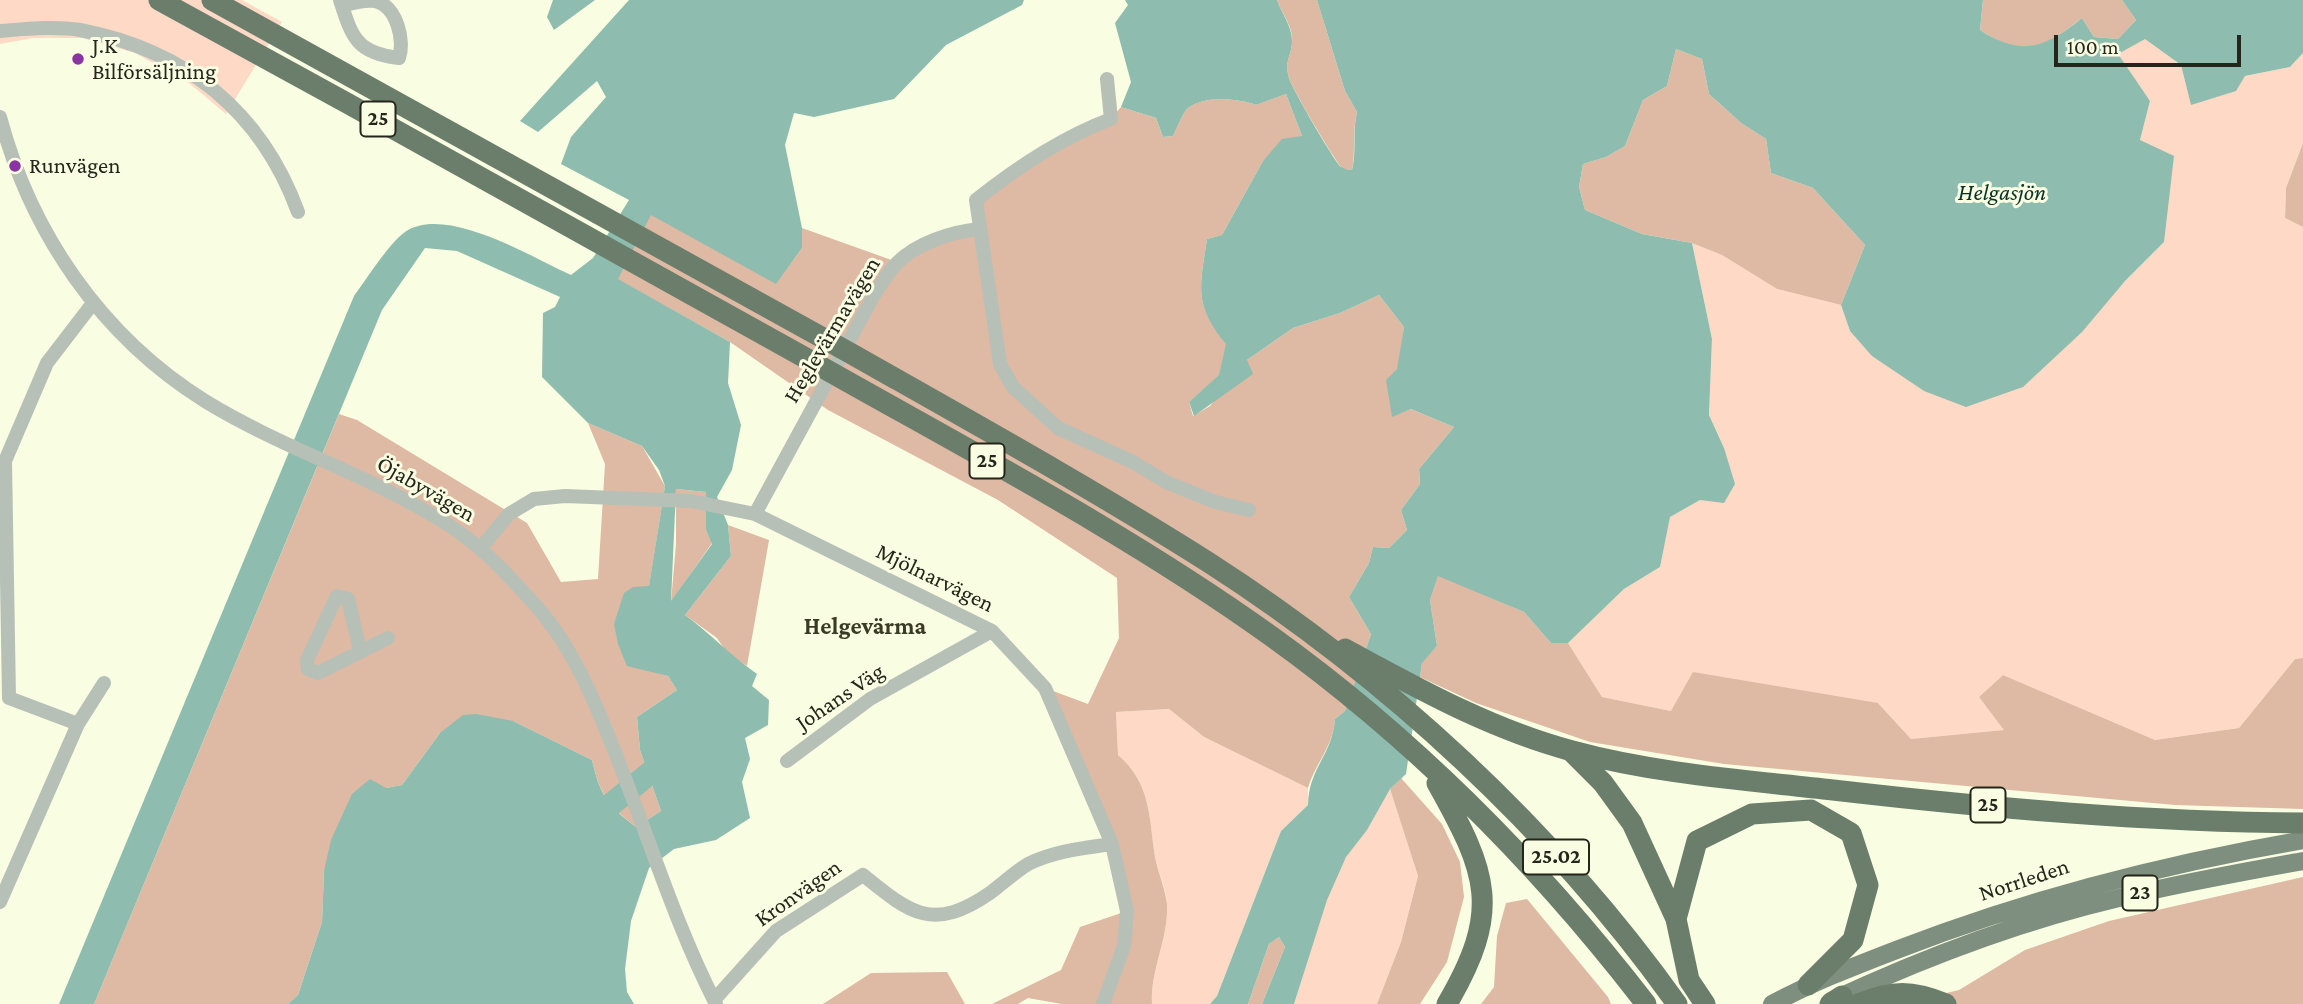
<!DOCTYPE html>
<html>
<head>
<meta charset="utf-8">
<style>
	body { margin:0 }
	#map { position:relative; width:2303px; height:1004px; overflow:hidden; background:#f9fde1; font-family:"Crimson Pro",serif }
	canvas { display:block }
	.scale { position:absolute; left:2054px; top:35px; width:187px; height:32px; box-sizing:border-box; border:4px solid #24251b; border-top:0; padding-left:9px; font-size:21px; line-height:24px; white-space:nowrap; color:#24251b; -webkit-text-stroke:5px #f9fde1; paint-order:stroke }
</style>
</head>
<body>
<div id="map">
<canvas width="2303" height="1004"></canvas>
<div class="scale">100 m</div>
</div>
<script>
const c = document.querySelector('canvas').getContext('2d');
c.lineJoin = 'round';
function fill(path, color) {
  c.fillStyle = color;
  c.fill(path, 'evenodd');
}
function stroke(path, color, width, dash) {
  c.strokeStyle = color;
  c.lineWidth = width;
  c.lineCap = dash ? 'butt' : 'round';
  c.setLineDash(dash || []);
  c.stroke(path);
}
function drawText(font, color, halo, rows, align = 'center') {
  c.font = font + ' "Crimson Pro",serif';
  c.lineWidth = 6;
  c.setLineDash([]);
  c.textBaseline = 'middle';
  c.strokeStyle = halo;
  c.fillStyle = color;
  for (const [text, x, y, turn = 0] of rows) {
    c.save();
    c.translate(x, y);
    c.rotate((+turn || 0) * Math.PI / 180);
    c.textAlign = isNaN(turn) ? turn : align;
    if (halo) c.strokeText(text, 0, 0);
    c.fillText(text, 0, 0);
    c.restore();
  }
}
fill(new Path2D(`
	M0 0H242L282 22 226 114 189 83 135 53 83 38H33L0 44Z
	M2144 38 2181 65 2191 104 2245 76 2290 67 2303 53V143L2286 188 2285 218 2303 227V658L2295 659 2239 728 2155 740 2003 675 1979 697 2005 730 1911 739 1878 703 1671 711 1602 697 1568 643 1624 589 1660 567 1669 517 1700 500 1724 448 1709 415 1712 339 1692 243 1722 255 1777 289 1841 305 1850 331 1924 391 2125 281 2164 242 2140 140 2150 101 2117 54Z
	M1169 709 1204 737 1308 788V805L1281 831 1217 996 1210 1004H1152C1150 970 1169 938 1167 904 1166 888 1158 873 1155 857 1149 817 1151 783 1118 755L1116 712Z
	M1390 789 1418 876 1401 942 1377 1004H1294C1310 956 1320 900 1346 857 1360 834 1376 813 1390 789Z`), '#fedac6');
fill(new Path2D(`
	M1277 0H1317L1345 91 1357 112C1352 131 1356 150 1352 170 1350 170 1343 169 1342 168 1337 164 1291 87 1289 78 1284 59 1292 56 1292 41 1293 26 1282 14 1277 0Z
	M1983 0H2122L2136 20 2118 39 2094 37 2082 18C2044 48 2024 59 1980 30Z
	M1676 49 1702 59 1709 94 1741 123 1766 139 1771 173 1813 188 1865 245 1841 305 1777 289 1722 255 1692 243 1642 234 1585 210 1579 187 1583 164 1606 157 1625 146 1643 100 1667 86Z
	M1286 94 1302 136 1263 161 1222 235 1207 239C1200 286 1193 305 1227 344L1220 375 1189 402 1193 416 1210 406 1247 360 1293 328 1340 313 1379 295 1404 327 1392 416 1411 409 1454 427 1419 469 1420 484 1401 510 1407 530 1389 548 1373 547 1369 563 1349 597 1371 634 1345 711 1335 719C1333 747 1316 762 1308 788L1204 737 1169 709 1116 712 1118 755C1151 783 1149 817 1155 857 1158 872 1165 888 1167 904 1169 938 1150 970 1152 1004H1062L1028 998 1018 1004H992L1061 970 1080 927 1127 911 1112 844 1045 688 1088 704 1119 638 1117 578 998 500 828 410 730 342 617 279 651 214 776 283 802 248V228L897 262 978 229 976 200 1111 119 1121 107 1156 118 1163 137 1173 136C1177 128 1181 117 1186 110 1200 95 1239 98 1256 105Z
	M2303 143V227L2285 218 2286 188Z
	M339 414 357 420 527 523 561 582 598 579 605 464 588 423 642 446 665 486 649 587H633L654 672 668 676 677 690 637 717 640 750 661 811 636 827C608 805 600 795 592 760L513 721 440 733 402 785 386 788 324 871 322 922 298 995 288 1004H94Z
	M676 489 706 492V530L712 543 671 602 676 544Z
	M728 525 769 540 747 666 727 653 717 638 685 615 731 556Z
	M1438 575 1524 612 1551 643H1568L1602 697 1671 711 1693 672 1878 703 1911 739 2004 730 1979 697 2003 675 2155 740 2239 728 2295 659 2303 658V809L2175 805 1724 764 1590 742 1476 703 1420 677 1422 662 1437 646 1430 600Z
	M1401 778 1442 824 1460 862 1464 897 1447 962 1420 1004H1377L1401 942 1418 876 1390 789Z
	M2303 877V1004H1900L1959 990 2025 950 2109 921Z
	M1527 899 1608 997 1611 1004H1481L1494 987 1497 936 1506 903Z
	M1279 937 1285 947 1262 1004H1248L1269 944Z
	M947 972 965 1004H823L871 973Z`), '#deb9a4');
fill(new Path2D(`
	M553 0H595L554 30 547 17Z
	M629 0H1024L1022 5 946 45 894 99 814 117 794 113 785 145 802 228V248L776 284 651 215 618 279 730 342 728 383 741 425 732 470 717 497 728 525 731 556 685 615C711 634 731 656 757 674L752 686 769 700 768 725 745 738 750 759 742 782 750 818 716 840 674 849 649 868 631 921 625 969 627 992 634 1004H288L298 995 322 922 324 871 331 840 352 794 370 779 386 788 402 785 440 733 463 715 476 714 513 721 592 760C600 795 607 805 636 827L661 811 640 750 637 717 677 690 668 676 627 666 618 644 614 624 624 593 633 587 649 586 665 486 659 470 642 446 588 423 542 377 543 313 555 307 560 297 457 251 425 248 382 310 94 1004H59L354 296C366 280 390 242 405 232 445 204 531 257 571 275L593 258 629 200 561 164 571 137 606 97 597 81 538 132 520 121ZM676 489 706 492V530L712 544 671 601Z
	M1125 0H1277C1282 14 1292 26 1292 41 1292 56 1284 59 1289 78 1291 87 1336 164 1341 167 1344 169 1349 170 1352 170 1357 150 1352 132 1357 112L1345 91 1317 0H1983L1980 30C2023 58 2046 47 2082 18L2094 37 2118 39 2136 20 2122 0H2303V53L2290 67 2245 76 2236 91 2191 105 2181 65 2145 39 2118 54 2150 101 2140 140 2174 156 2164 242 2125 281 2082 332 2023 387 1966 407 1924 391 1872 356 1850 331 1841 305 1865 245 1813 188 1771 173 1766 139 1741 123 1709 94 1702 59 1676 49 1667 86 1643 100 1625 146 1606 157 1583 164 1579 187 1585 210 1642 234 1692 243 1712 339 1709 415 1724 448 1735 484 1724 503 1700 500 1670 517 1660 567 1624 589 1568 643H1551L1524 612 1438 576 1430 600 1437 646 1422 663 1406 774 1390 789 1367 830 1346 857 1327 900 1294 1004H1262L1285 947 1279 937 1269 944 1248 1004H1210L1217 996 1281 831 1308 805C1309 767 1332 756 1335 719L1345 711 1371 634 1349 597 1369 563 1373 547 1389 548 1407 530 1401 510 1420 484 1419 469 1454 427 1411 409 1392 417 1386 380 1397 369 1404 327 1379 295 1340 313 1293 328 1247 360 1253 374 1194 416 1189 402 1219 375 1226 344C1193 305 1200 286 1207 239L1222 235 1263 161 1282 139 1302 136 1286 94 1256 105C1239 98 1200 95 1186 110 1181 117 1177 128 1173 136L1163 137 1156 118 1121 107 1131 82 1115 23 1128 5Z`), '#8ebcaf');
stroke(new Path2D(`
	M587 824 672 755`), '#8ebcaf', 23);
stroke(new Path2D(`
	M340 0C352 37 356 53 399 58 405 41 397 6 375 1 365 0 352 3 342 6
	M0 31C26 29 55 26 80 30 185 50 261 111 298 212
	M1107 79 1111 119C1063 137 1016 168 976 200L1000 364 1013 387 1058 428 1133 462 1166 482 1215 502 1249 510
	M0 117C31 233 101 336 205 401 283 449 373 476 450 526 483 547 511 578 537 607 575 650 597 707 618 760 650 841 676 926 716 1004
	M755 514 874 295C881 285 888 272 897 263 917 243 951 232 979 229
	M480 549 509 514 534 499 565 496 691 501 755 514 992 631 1045 688 1112 844 1127 911 1124 946 1103 1004
	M360 650 348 599 337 596 307 660 308 669 318 673 388 638
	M78 724 9 698 5 461 47 363 93 303
	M787 761 870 699 992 631
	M0 902 78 724 104 683
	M714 1000 776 931 863 875C911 914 933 932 990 893 1002 884 1015 872 1028 864 1054 851 1084 848 1112 844`), '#b7c0b7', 14);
stroke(new Path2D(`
	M1831 1001C1923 958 2021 921 2119 898 2180 883 2242 872 2303 861
	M1772 1004C1813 982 1855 966 1899 949 2030 898 2164 864 2303 840`), '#7f8f7f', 18);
stroke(new Path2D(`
	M159 0C377 119 594 239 811 361 966 449 1126 532 1271 636 1413 738 1539 865 1646 1004
	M212 0C426 117 639 234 850 353 970 421 1091 488 1208 562 1387 677 1553 830 1677 1004
	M1345 649C1419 689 1490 729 1572 751 1657 774 1746 780 1833 790 1989 808 2146 822 2303 823
	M1571 751 1603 783 1632 823 1676 919
	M1437 783C1488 874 1502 910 1447 1004
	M1705 1004 1689 980 1676 919 1697 841 1752 814 1811 810 1851 833 1868 885 1853 940 1808 985
	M1830 1004 1842 996
	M1858 1004C1893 990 1912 990 1946 1004`), '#6b7e6b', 21);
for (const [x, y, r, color] of [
	[78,59,7,"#8934a2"],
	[15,166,7,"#8934a2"]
]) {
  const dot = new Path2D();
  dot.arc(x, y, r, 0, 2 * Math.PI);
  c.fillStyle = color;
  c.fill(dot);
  stroke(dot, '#f9fde1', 2.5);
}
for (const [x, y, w] of [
	[378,119,35],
	[987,461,35],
	[1988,805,35],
	[1556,857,66],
	[2140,893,35]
]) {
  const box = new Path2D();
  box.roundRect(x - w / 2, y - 17.5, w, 35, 5);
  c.fillStyle = '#f9fde1';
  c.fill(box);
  stroke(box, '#24251b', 2);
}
drawText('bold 21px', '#24251b', null, [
	["25",378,119],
	["25",987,461],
	["25",1988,805],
	["25.02",1556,857],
	["23",2140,893]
]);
drawText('23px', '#24251b', '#f9fde1', [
	["J.K",92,46],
	["Bilförsäljning",92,72],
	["Runvägen",29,166]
], 'left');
drawText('23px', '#24251b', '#f9fde1', [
	["Heglevärmavägen",832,330,-59],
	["Öjabyvägen",426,489,30],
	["Mjölnarvägen",935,578,26],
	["Johans Väg",840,697,-34],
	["Norrleden",2024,880,-18],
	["Kronvägen",798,893,-35]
]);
drawText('italic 24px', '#08332b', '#f9fde1', [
	["Helgasjön",2002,193]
]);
drawText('bold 24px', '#393b25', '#f9fde1', [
	["Helgevärma",865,627]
]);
</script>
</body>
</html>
